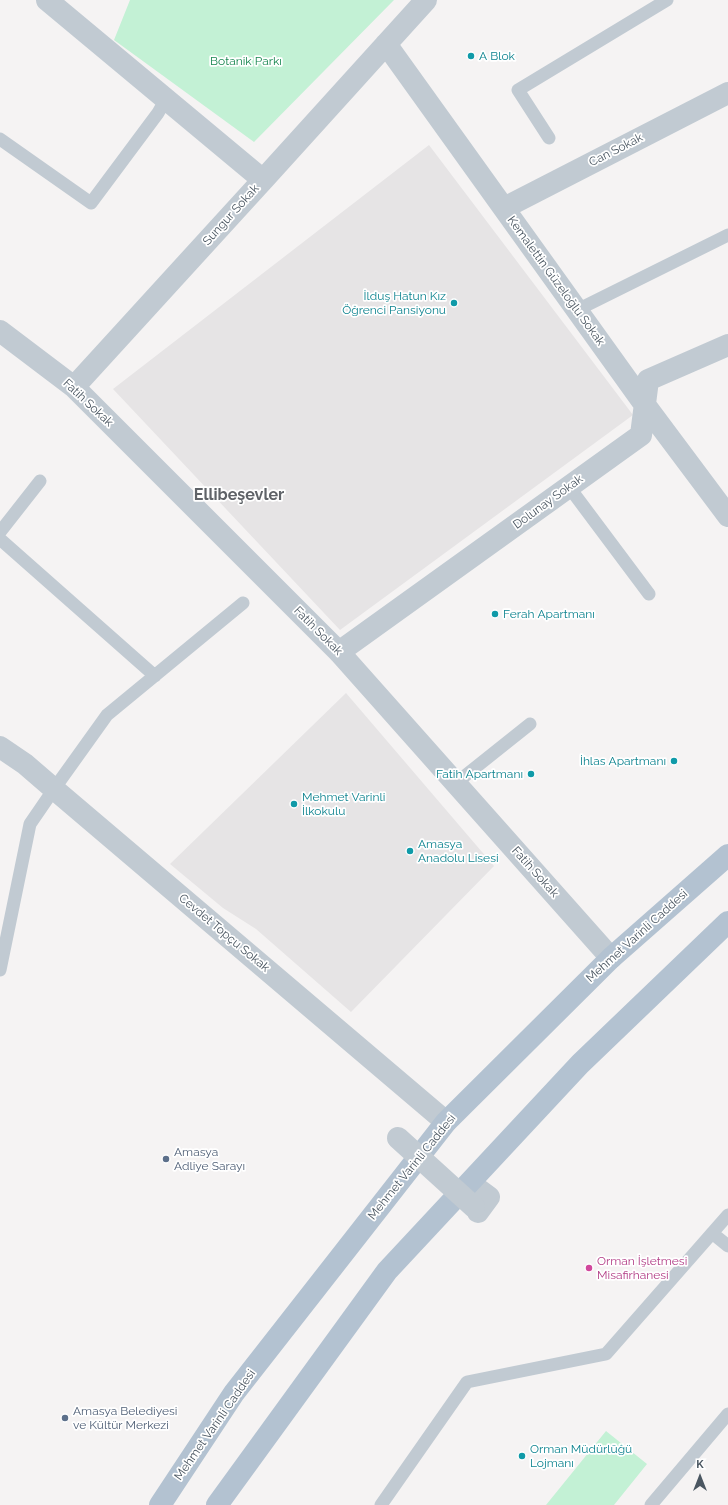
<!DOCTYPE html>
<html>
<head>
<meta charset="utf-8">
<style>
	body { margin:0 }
	#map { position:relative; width:728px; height:1505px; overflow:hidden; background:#f5f3f3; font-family:Raleway,sans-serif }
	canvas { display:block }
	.north { position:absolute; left:680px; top:1457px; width:40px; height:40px; -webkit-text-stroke:3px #fff; paint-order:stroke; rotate:0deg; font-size:11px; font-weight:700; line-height:16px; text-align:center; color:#4a5661 }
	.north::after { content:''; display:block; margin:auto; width:14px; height:18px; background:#4a5661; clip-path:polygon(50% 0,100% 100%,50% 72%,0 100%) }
</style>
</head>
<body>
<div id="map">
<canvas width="728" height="1505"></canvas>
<div class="north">K</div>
</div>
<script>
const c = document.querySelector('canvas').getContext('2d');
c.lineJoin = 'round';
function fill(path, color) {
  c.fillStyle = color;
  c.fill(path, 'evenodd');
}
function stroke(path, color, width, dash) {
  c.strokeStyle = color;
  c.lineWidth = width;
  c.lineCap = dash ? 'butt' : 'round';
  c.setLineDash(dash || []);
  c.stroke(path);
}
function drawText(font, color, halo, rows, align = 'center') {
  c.font = font + ' Raleway,sans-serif';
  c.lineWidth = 3.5;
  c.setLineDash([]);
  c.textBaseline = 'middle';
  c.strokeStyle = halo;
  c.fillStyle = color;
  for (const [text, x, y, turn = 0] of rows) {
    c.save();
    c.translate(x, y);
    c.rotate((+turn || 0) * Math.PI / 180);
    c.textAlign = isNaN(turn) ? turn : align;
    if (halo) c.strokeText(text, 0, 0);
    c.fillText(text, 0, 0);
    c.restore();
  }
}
fill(new Path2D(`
	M429 145 633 415 340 630 113 389Z
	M346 693 494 866 351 1012 256 929 223 908 170 864Z`), '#e6e4e5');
fill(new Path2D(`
	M130 0H394L254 142 114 40Z
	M606 1431 647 1464 614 1505H546Z`), '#c3f1d5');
stroke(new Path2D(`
	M549 138 518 90 667 0
	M0 139 91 203 158 113 166 99
	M577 310 728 235
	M569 487 649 594
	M0 532 40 481
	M0 539 155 676
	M456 783 530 724
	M0 970 30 824 54 789 107 715 243 603
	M712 1233 728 1246
	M381 1505 467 1382 606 1354 728 1215
	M651 1505 728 1414`), '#c1cad2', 13);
stroke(new Path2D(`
	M47 0 263 180 74 387
	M386 44 645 405 728 516
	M263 180 426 0
	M504 208 728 93
	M0 331 74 387 339 652 611 958
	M339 652 641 435 648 380 728 345
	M0 747 25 764 54 789 446 1122
	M470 1183 489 1197 478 1212`), '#c1cad2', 22);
stroke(new Path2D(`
	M160 1505 234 1393 446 1122 611 958 728 855
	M217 1505 387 1271 580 1064 728 922`), '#b3c2d1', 22);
stroke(new Path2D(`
	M398 1138 474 1207`), '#c1cad2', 22);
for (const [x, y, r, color] of [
	[471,56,4,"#0f9aa8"],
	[454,303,4,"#0f9aa8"],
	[495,614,4,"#0f9aa8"],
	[674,761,4,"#0f9aa8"],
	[531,774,4,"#0f9aa8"],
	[294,804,4,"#0f9aa8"],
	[410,851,4,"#0f9aa8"],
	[166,1159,4,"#5c6f8a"],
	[589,1268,4,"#d1479c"],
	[65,1418,4,"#5c6f8a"],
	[522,1456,4,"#0f9aa8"]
]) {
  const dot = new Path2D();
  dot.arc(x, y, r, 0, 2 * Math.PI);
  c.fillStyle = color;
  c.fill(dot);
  stroke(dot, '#fff', 1.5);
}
drawText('12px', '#0d838f', '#fff', [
	["A Blok",479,56],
	["İlduş Hatun Kız",446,296,"right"],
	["Öğrenci Pansiyonu",446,310,"right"],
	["Ferah Apartmanı",503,614],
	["İhlas Apartmanı",666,761,"right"],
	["Fatih Apartmanı",523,774,"right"],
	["Mehmet Varinli",302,797],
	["İlkokulu",302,811],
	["Amasya",418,844],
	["Anadolu Lisesi",418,858],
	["Orman Müdürlüğü",530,1449],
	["Lojmanı",530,1463]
], 'left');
drawText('12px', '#17864f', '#fff', [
	["Botanik Parkı",246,61]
]);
drawText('12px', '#4a5661', '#fff', [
	["Can Sokak",616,150,-27],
	["Sungur Sokak",231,215,-48],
	["Kemalettin Güzeloğlu Sokak",556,281,54],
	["Fatih Sokak",88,403,43],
	["Dolunay Sokak",548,502,-36],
	["Fatih Sokak",318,631,45],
	["Fatih Sokak",535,872,48],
	["Cevdet Topçu Sokak",224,933,40],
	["Mehmet Varinli Caddesi",637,936,-42],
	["Mehmet Varinli Caddesi",412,1167,-51],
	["Mehmet Varinli Caddesi",215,1425,-55]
]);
drawText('12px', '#4e5e75', '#fff', [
	["Amasya",174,1152],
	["Adliye Sarayı",174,1166],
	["Amasya Belediyesi",73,1411],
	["ve Kültür Merkezi",73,1425]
], 'left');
drawText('12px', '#b23c85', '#fff', [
	["Orman İşletmesi",597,1261],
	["Misafirhanesi",597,1275]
], 'left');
drawText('bold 16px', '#5f6368', '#fff', [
	["Ellibeşevler",239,495]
]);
</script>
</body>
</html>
